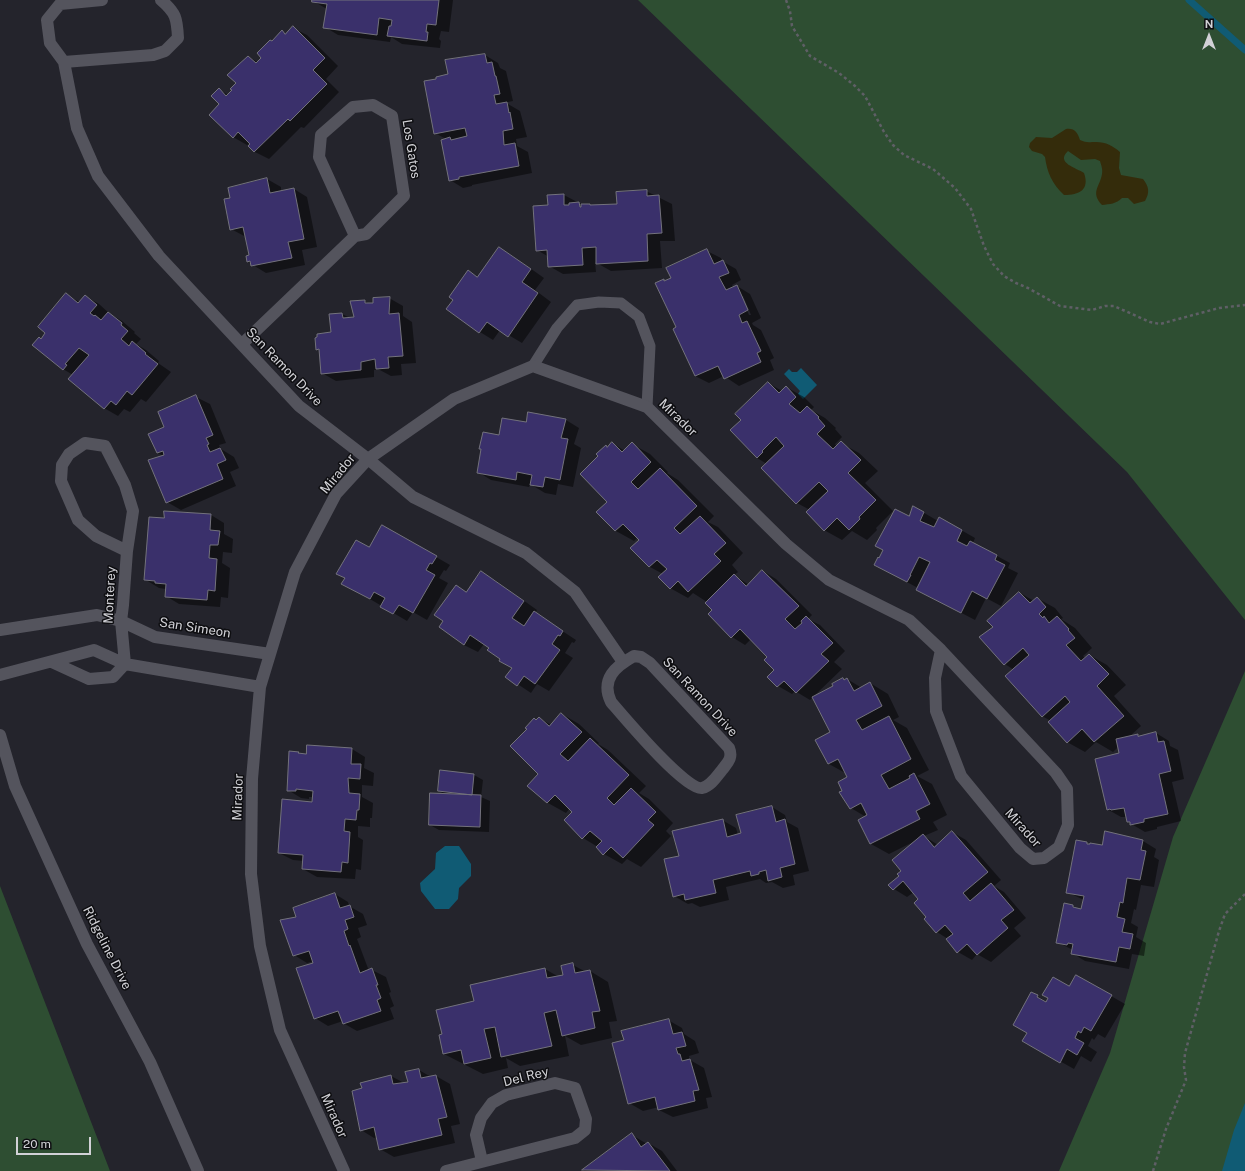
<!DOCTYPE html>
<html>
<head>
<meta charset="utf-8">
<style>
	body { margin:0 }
	#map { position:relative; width:1245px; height:1171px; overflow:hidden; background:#24242c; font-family:"Public Sans",sans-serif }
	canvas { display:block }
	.north { position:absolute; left:1189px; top:16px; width:40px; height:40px; -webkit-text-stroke:3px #0e0e11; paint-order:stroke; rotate:0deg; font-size:11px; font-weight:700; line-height:16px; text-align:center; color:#d1d1d6 }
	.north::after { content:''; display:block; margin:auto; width:14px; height:18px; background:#d1d1d6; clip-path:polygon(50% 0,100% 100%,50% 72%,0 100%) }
	.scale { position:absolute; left:16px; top:1137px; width:75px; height:18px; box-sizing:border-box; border:2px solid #d1d1d6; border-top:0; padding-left:5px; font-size:12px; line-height:14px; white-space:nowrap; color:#d1d1d6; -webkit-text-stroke:3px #0e0e11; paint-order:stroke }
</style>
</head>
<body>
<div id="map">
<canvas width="1245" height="1171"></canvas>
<div class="north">N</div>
<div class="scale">20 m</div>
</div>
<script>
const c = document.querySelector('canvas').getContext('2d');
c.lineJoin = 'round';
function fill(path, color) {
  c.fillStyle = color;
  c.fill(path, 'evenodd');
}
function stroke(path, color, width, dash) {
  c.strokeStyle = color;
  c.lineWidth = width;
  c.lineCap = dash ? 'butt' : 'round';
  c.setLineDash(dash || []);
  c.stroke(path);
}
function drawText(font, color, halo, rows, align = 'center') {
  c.font = font + ' "Public Sans",sans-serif';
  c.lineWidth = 3;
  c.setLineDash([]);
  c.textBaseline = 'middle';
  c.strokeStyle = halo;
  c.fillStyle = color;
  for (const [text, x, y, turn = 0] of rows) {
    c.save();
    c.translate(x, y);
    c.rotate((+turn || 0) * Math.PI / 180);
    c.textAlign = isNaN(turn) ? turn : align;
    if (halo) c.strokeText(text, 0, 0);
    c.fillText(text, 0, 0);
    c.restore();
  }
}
fill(new Path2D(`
	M638 0H1245V620L1127 472Z
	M1245 671V1171H1059L1110 1053 1173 837Z
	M0 886 110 1171H0Z`), '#2e4e32');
fill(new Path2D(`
	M1066 129C1075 128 1077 132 1080 140 1086 143 1089 142 1096 142 1106 142 1113 146 1120 152L1119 168 1121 175 1143 179C1149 187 1150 192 1145 201L1134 204 1128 198H1122C1116 204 1110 204 1102 205 1090 192 1100 187 1102 174 1103 169 1101 165 1100 161L1095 159 1081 160 1068 151C1055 163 1077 168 1084 173 1090 190 1079 195 1064 195 1052 184 1047 172 1045 157L1042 154 1032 151 1029 147 1030 143 1036 137 1052 138Z`), '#342c0b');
fill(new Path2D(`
	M801 368 817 385 803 399 798 394 800 391 784 374 789 369 792 372H797Z
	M445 846H459L471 864V876L459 888 458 899 449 909H435L421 891 420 883 435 869 436 853Z
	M1245 1103V1171H1222L1234 1130Z`), '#105b74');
fill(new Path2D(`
	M313 0H453L449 32 441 31 439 39 441 41 440 48 402 44 391 37 390 42 338 35 325 27 327 9 313 1Z
	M293 28 307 35 338 66 326 79 339 92 304 128 301 127 269 159 255 152 250 146 252 144 250 142 247 145 233 137 219 89 228 95 237 83 248 57 258 62 272 42 282 32 286 34Z
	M485 55 498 63 500 68 506 71 513 101 508 102V104L520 111 527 137 516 139 517 146 528 152 532 173 472 185V186L463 188 450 180 446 139 435 133 438 80 449 75Z
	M267 179 281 187V191L294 189 307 197 317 247 302 250 305 265 266 273 248 262 250 256 246 237 231 229V199Z
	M646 191 672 204 675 241H660L662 268 611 271 595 262 596 272 563 274 549 266V257L537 250 549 206 564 195 583 205 592 206 618 205Z
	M500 248 513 256 544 278 535 290 551 302 522 343 500 330 493 340 480 332 454 299 468 271 478 277Z
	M707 251 721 258 722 261 736 269 741 280 732 285 734 288 737 286 750 294 761 318 752 323 753 325 761 330 774 358 770 360 774 370 739 386 724 376 709 383 695 376 677 328 664 280 666 281 672 278ZM741 296H743L751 315H749Z
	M66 295 80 302 85 296 99 304 110 314 122 321 135 332 134 333 141 339 136 344 146 350 159 361 158 363 171 372 146 402 141 399 130 412 124 409 118 416 104 408 73 375 63 369 41 339 47 333Z
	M389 298 403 306V316L412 322 416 363 401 364 402 375 391 376 378 369 374 370V377L336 381 322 373 320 351 317 349 332 333 342 314 350 318H355L364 301 370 304 374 303Z
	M768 383 782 391 786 387 804 397 814 407 811 410 825 418 836 428 835 429 842 437 835 444 837 447 841 443 859 453 878 471 865 483 893 511 876 528 877 530 867 540 852 531 842 540 824 530 810 510 797 503 763 468 767 464 757 458 743 420Z
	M196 397 210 404 226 443 219 445 221 449 234 457 239 468 230 472 236 486 181 510 167 502 163 456 158 453 165 427Z
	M528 413 566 420 579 428 574 444 581 448 573 487 558 484 556 495 545 493 530 484 529 487 491 480 478 472 499 436 526 424Z
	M612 443 625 451 632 444 650 454 668 472 667 473 678 480 714 516 708 522 718 527 743 553 732 565 738 572 734 575 749 585 763 571 776 579 812 615 808 619 820 625 845 651 834 662 842 669 813 697 834 687 843 679 845 680 847 679 862 688 870 683 888 694 899 717 893 720 907 728 929 770 917 776 932 784 947 815 933 822 938 830 924 836 938 845 952 832 966 840 1001 880 994 886 1004 892 1026 918 1014 928 1021 936 991 962 977 954 972 960 958 952 948 939 937 932 928 917 920 899 914 892 907 897 894 889 890 885 901 876 915 841 889 854 871 844 859 820 866 817 851 808 844 791 848 777 847 774 829 764 817 740 832 733 813 697 810 700 795 691 792 694 778 686 775 670 768 657 751 639 745 645 732 637 707 602 693 593 688 598 670 588 663 574 650 567 632 548 640 540 638 537 634 541 616 531 598 512 609 502 608 448Z
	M914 507 938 521 940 518 975 538 973 543 1010 563 1008 568 1018 573 1001 606 986 598 975 620 931 597 918 588 875 565 909 517Z
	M211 515 224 523V534L233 539 232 553 223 552 222 563 230 568 228 598 221 597 220 607 179 604 166 596V589L159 588 146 580 164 519Z
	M382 526 450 565 446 571 444 570 439 578 448 583 427 620 413 612 407 621 343 583 370 549Z
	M481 573 495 580 537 610 535 613 576 640 574 643 572 642 565 653 573 658 549 691 537 684 531 693 507 677 513 668 490 648 484 644 478 652 464 645 467 593Z
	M1020 593 1034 601 1037 598 1055 608 1063 618 1061 619 1075 628 1092 648 1083 656 1085 658 1089 655 1107 665 1126 685 1114 696 1141 726 1129 737 1138 735 1140 737 1156 733 1169 741 1170 746 1178 750 1184 779 1172 782 1181 821 1157 827V829L1145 832 1128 822 1127 817H1121L1107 809 1121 754 1119 746 1113 752 1096 742 1085 752 1067 742 1051 721 1042 716 1014 670 1005 664 994 627Z
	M562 714 579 724 599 743 598 744 608 750 646 786 639 793 649 799 673 823 666 831 671 836 641 867 627 859 622 864 604 854 598 847 583 838 573 812 570 808 566 813 548 803 528 786 540 774 537 720 539 718 551 725Z
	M352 749 365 757 364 768 374 773 373 786 362 785V797L373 803 372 818H370V827L358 826V837L363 840 361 870 356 869 355 879 317 877 303 869 304 861 293 860 279 853 313 803 314 797H309V799L301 798 288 790 290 752 299 753 302 755Z
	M441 771 474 775 483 780 481 797 490 801 489 832 439 830 430 825 446 795 439 791Z
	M772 807 785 815 787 822 798 828 809 871 793 875 795 885 783 888 772 882 766 883 760 879 726 887 729 900 700 907 692 903 688 904 674 896 680 856 722 820 736 828 738 835 742 834Z
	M1143 841 1156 849 1154 857 1159 860 1154 887 1141 885 1136 910 1134 909 1131 923 1138 927 1136 937 1146 943 1144 956 1132 954 1129 969 1085 961 1072 953 1073 950 1057 942 1073 906 1082 910 1084 900 1067 892 1087 843 1090 845 1103 846Z
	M335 894 348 902 349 906 363 914 367 925 358 928 361 937 357 939 369 971 372 970 386 977 391 992 389 993 394 1006 390 1008 394 1019 357 1031 343 1023V1021L328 1026 315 1018 314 963V961L307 963 294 955 297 917Z
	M573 965 586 972 590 971 608 982 617 1021 609 1022 612 1038 581 1045 565 1036 569 1056 520 1066 506 1058 508 1068 483 1074 444 1054 443 1035 476 1002 545 969 559 977 564 976Z
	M1076 976 1125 1004 1105 1038 1098 1034 1094 1040 1092 1038 1088 1046 1097 1052 1091 1062 1081 1056 1074 1069 1024 1041 1028 1033 1032 993 1047 1002 1069 987Z
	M668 1020 682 1028 684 1034 695 1041 699 1053 689 1056 690 1060 704 1068 712 1097 706 1098 708 1108 673 1117 659 1110V1107L643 1111 629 1103 625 1041Z
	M419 1070 431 1077 436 1076 450 1084 460 1124 451 1126 455 1143 394 1157 380 1149 377 1137 374 1138 361 1130 363 1089 391 1076 404 1083H409Z
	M632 1135 647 1144 648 1143 662 1151 677 1171H583Z`), '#0007');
stroke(new Path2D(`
	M1189 0 1245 50`), '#105b74', 7);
const building = new Path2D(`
	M312 0H439L436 25 427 24 426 32H428L427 41 387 36 389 26H391L392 20 379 18 377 35 323 28 327 4 312 2Z
	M293 26 325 58 313 70 327 84 290 121 288 119 254 152 248 146 250 144 238 132 233 138 209 115 219 104 211 96 219 88 226 96 232 90 230 89 236 83 227 75 248 56 256 63 261 58 257 53 270 40 272 41 282 30 285 34Z
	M485 54 487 63 492 62 495 76H496L500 94 494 95 496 104 507 102 509 113 510 112 513 129 503 131 504 145 515 143 519 166 459 177V179L449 181 441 140 450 137 451 140 467 136 465 128 434 134 424 81 436 79V77L448 74 445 60Z
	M267 178 270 193 294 188 304 239 288 242 292 258 251 266 250 261 247 262 246 256 249 255 243 227 230 230 224 199 230 198 228 188Z
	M647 190V196L659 195 662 233 647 234 648 261 596 264V247L582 248 583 265 548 267 547 250 536 251 533 206 548 205 547 195 564 194V205H569V203L579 202 580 207H581V204H590V205L617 204 616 192Z
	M499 247 531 269 522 282 538 293 508 337 487 322 479 333 446 309 453 300 449 297 468 270 477 277Z
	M707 249 714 264 723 260 729 273 719 277 726 290 737 285 748 310 739 315 742 323 747 321 761 351 757 353 761 362 724 379 718 366 695 376 673 329 676 327 655 283 664 279V281L671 278 666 268Z
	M66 293 78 303 85 295 97 305 90 313 94 316 95 315 101 320 108 312 122 323 121 325 128 331 121 339 129 346 132 341 146 353 145 354 158 364 132 395 127 391 116 405 111 401 104 409 68 379 89 355 79 348 65 364 67 365 63 370 32 345 39 337 41 339 45 333 38 327Z
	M390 297 389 314 399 313 403 356 388 357 389 368 376 369 375 359 361 362V370L321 374 319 349 316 350 315 338 317 337V334L331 332 329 314 342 313 343 318 354 317 350 301 365 300V303H373V298Z
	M768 382 779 393 786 386 796 397 789 404 800 413 807 406 819 417 818 418 825 426 817 434 833 449 841 441 861 460 848 473 876 500 859 517 860 519 849 530 837 518 824 531 806 512 828 491 819 482 796 504 761 468 784 446 776 437 762 451 763 452 757 458 730 430 741 420 735 414Z
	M196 395 213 435 206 438 209 444 207 445 210 452 220 448 226 460 217 464 223 479 166 503 148 460 164 455 163 451 157 453 148 434 164 427 158 412Z
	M528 412 566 419 561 438 568 439 560 480 545 477 543 487 530 485 532 475 517 472 516 480 477 473 481 449H479L483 432 499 435 502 418 526 422Z
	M612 442 622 452 632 442 651 462 631 482 638 489 660 468 697 506 674 528 680 534 700 516 726 543 714 554 721 561 688 592 678 581 670 589 658 577 667 569 657 560 649 567 630 548 639 540 623 524 615 531 596 512 607 502 580 474 598 456 596 454 606 445 607 447Z
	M913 506 924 512 920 521 934 527 939 517 962 530 957 541 967 546 970 541 997 555 995 560 1005 565 987 599 972 591 961 613 916 590 930 562 919 557 910 575H911L907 582 874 565 878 557 879 558 883 550 875 546 895 509 909 516Z
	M164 511 211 514 210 530 220 531 218 545H210L209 558 217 559 215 591 208 590 207 600 165 597 166 584 155 583V581L144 580 149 517 164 518Z
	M382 525 437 556 432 564 430 563 426 570 435 575 413 613 399 605 393 614 380 607 385 598 374 592 370 599 341 584 345 578 336 574 356 540 369 547Z
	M762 570 799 606 785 619 795 629 802 623 801 621 806 616 833 643 821 654 829 661 796 693 784 681 777 687 767 677 774 670 764 660 767 657 740 629 731 638 708 614 712 610 705 603 734 574 746 586Z
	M481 571 524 601 512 618 524 626 534 611 563 631 560 636 558 635 552 644 560 650 535 684 524 676 517 686 505 677 512 668 499 661 500 659 487 650 489 648 470 635 464 645 439 627 443 621 434 615 456 585 466 592Z
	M1019 592 1030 603 1037 597 1046 607 1039 614 1043 618 1044 616 1049 623 1057 616 1069 629 1068 630 1075 638 1066 645 1081 661 1089 654 1109 674 1097 686 1124 716 1094 742 1082 729 1067 743 1048 722 1070 702 1065 696 1042 717 1005 676 1029 655 1023 648 1004 665 979 637 993 627 987 621Z
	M843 678 844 680 847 678 854 691 870 682 882 706 856 720 862 730 889 716 911 759 881 775 889 789 910 778 909 776 914 773 930 804 916 811 920 819 870 844 858 820 867 815 861 803 850 809 839 792 842 791 838 782 847 777 838 759 828 764 815 740 830 732 812 697 833 686 832 684Z
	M561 713 582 732 560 754 568 761 590 738 629 775 607 798 614 805 631 788 656 812 648 820 654 825 623 858 611 847 603 855 596 847 602 841 590 831 582 839 564 820 572 812 555 795 547 803 527 786 538 774 510 746 527 729 525 728 534 718 536 720 539 717 549 726Z
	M1156 732 1158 742 1164 741 1171 771 1159 774 1168 814 1144 819V822L1130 825V822H1127L1124 808 1111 810 1110 809 1107 810 1095 759 1119 753 1116 739 1138 734V736Z
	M307 745 352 748 351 764H361L360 779 348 778 349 793 360 794 359 810H357L356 820 345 819 344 831 350 832 348 863 342 862 341 872 302 869 303 855 278 853 282 799 312 802 313 791 296 789V791H287L289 751 299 752 298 753 306 754Z
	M440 770 474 774 472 795 438 791Z
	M430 793 481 795 480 827 429 825Z
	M772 806 776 822 785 819 795 864 780 868 782 877 768 881 766 870 759 872V874L751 876 750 871 713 880 716 893 685 900 684 894 673 897 664 859 679 856 672 831 723 819 727 837 741 833 736 815Z
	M952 831 988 872 963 893 970 901 991 883 1014 910 1001 920 1008 928 977 955 967 944 957 953 946 939 953 934 945 925 936 933 924 919 926 917 914 903 918 899 903 881 893 890 888 885 899 876 897 874 901 871 892 860 923 834 934 847Z
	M1105 831 1143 840 1141 850 1146 851 1140 880 1127 878 1123 903 1120 902 1117 917 1125 919 1122 932 1133 934 1130 949 1119 947 1116 962 1071 954 1073 944 1068 943 1067 945 1056 943 1064 903 1073 905V907L1081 909 1084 896 1066 893 1076 840 1087 842V844H1090V843L1102 845Z
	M335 893 340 908 350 905 354 917 345 920 348 929 344 931 349 946 350 945 360 973 372 968 378 985H376L381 998 377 1000 381 1011 343 1024 338 1011 314 1019 296 968 313 963 309 951 293 956 280 920 296 917 293 908Z
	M573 963 575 973 590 970 600 1011 592 1012 595 1028 562 1036 556 1010 544 1013 552 1046 501 1057 495 1027 484 1029 491 1058 464 1064 461 1050 443 1054 439 1035 442 1034 436 1010 474 1001 470 985 545 968 547 978 563 975 561 966Z
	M1076 975 1112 995 1091 1031 1084 1027 1081 1033 1078 1031 1075 1038 1084 1043 1077 1055 1067 1049 1060 1063 1022 1041 1027 1033 1013 1025 1031 992 1038 995 1037 997 1046 1002 1048 998 1042 995 1053 977 1069 986Z
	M669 1019 673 1034 682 1032 686 1046 676 1048 678 1054H680L682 1061 690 1059 699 1090 693 1091 695 1101 658 1110 655 1097 628 1104 612 1043 624 1040 621 1031Z
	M419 1069 421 1078 436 1075 447 1117 438 1119 442 1135 379 1150 374 1127 360 1131 352 1091 362 1088 360 1083 391 1075 393 1084 408 1082 405 1072Z
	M632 1133 641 1147 648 1142 670 1171 582 1170Z`);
fill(building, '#3a306b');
stroke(building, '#73727c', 1);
stroke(new Path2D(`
	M786 0 790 11 792 26 810 56 839 73 855 86 865 96 884 132 893 145 904 155 933 169 955 188 971 209 984 246 993 264 1004 276 1016 283 1028 288 1060 306 1092 310 1105 306H1114L1150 322 1160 324 1219 308 1245 305
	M1153 1171 1166 1129 1186 1080 1184 1067 1185 1053 1219 931 1225 914 1245 894`), '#5f5f66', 2.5, [3, 3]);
stroke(new Path2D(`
	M533 366 557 328 577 305 599 302 621 303 639 317 650 346 647 407`), '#54545d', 11);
stroke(new Path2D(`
	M102 0 60 4 47 20 50 43 64 62 77 128 98 176 159 256 299 406 368 459 413 497 526 553 575 592 623 662
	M64 62 153 55 165 51 178 38C177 18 176 13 161 0
	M242 344 355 236 366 234 404 196 392 116 373 105 353 107 321 135 319 157 355 236
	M0 630 97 615 121 621 155 637 270 654
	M634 656 641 657 650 663 729 748C733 758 728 762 722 770 717 776 711 786 702 788 686 791 624 717 611 702 600 679 616 666 634 656Z
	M52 662 89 679 113 677 125 664 121 621 123 605 127 551 133 511 125 485 105 446 85 443 69 454 62 465 61 481 78 520 96 536 127 551
	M0 675 94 650 125 664 260 687
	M344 1171 280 1030 260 946 251 874 252 779 260 687 295 572 336 494 368 459 454 399 533 366 647 407 786 544 829 580 909 620 941 650 1056 773 1067 789 1068 825 1059 847 1044 858 1033 859 1020 848 961 776 936 711 935 678 941 650
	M446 1171 575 1138 585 1130 586 1119 575 1088 555 1083 506 1095 492 1103 481 1118 476 1135 482 1161`), '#54545d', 12);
stroke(new Path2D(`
	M0 735 15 786 87 944 150 1062 198 1171`), '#54545d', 12);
drawText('13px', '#d1d1d6', '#0e0e11', [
	["Los Gatos",411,149,81],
	["San Ramon Drive",284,367,46],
	["Mirador",678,418,44],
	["Mirador",338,474,-51],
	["Monterey",110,595,-87],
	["San Simeon",195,628,9],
	["San Ramon Drive",700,697,47],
	["Mirador",238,797,-88],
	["Mirador",1023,828,48],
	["Ridgeline Drive",107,948,63],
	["Del Rey",526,1077,-14],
	["Mirador",334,1116,66]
]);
</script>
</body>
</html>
